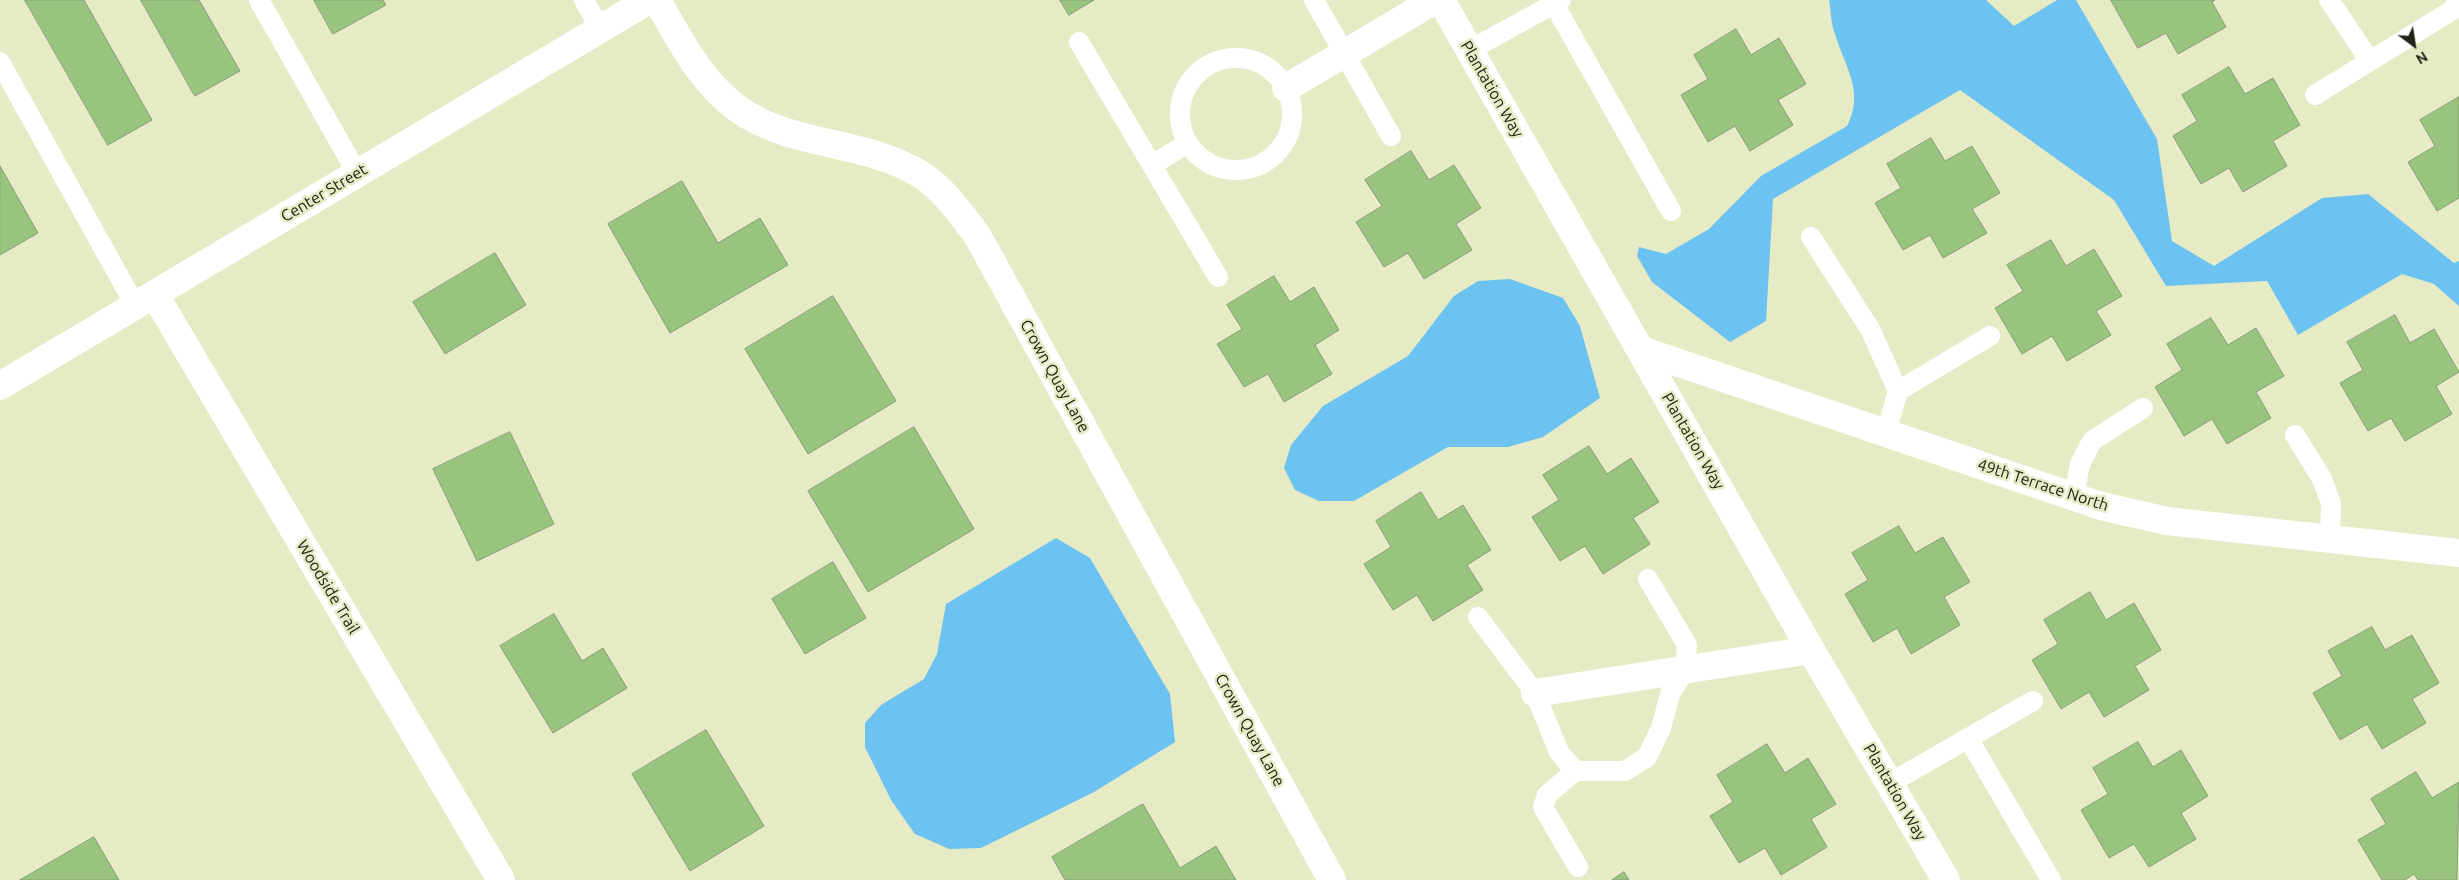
<!DOCTYPE html>
<html>
<head>
<meta charset="utf-8">
<style>
	body { margin:0 }
	#map { position:relative; width:2459px; height:880px; overflow:hidden; background:#e6ebc5; font-family:Ubuntu,sans-serif }
	canvas { display:block }
	.north { position:absolute; left:2389px; top:20px; width:50px; height:50px; -webkit-text-stroke:4px #e6ebc5; paint-order:stroke; rotate:149deg; font-size:14px; font-weight:700; line-height:20px; text-align:center; color:#212315 }
	.north::after { content:''; display:block; margin:auto; width:18px; height:22px; background:#212315; clip-path:polygon(50% 0,100% 100%,50% 72%,0 100%) }
</style>
</head>
<body>
<div id="map">
<canvas width="2459" height="880"></canvas>
<div class="north">N</div>
</div>
<script>
const c = document.querySelector('canvas').getContext('2d');
c.lineJoin = 'round';
function fill(path, color) {
  c.fillStyle = color;
  c.fill(path, 'evenodd');
}
function stroke(path, color, width, dash) {
  c.strokeStyle = color;
  c.lineWidth = width;
  c.lineCap = dash ? 'butt' : 'round';
  c.setLineDash(dash || []);
  c.stroke(path);
}
function drawText(font, color, halo, rows, align = 'center') {
  c.font = font + ' Ubuntu,sans-serif';
  c.lineWidth = 5;
  c.setLineDash([]);
  c.textBaseline = 'middle';
  c.strokeStyle = halo;
  c.fillStyle = color;
  for (const [text, x, y, turn = 0] of rows) {
    c.save();
    c.translate(x, y);
    c.rotate((+turn || 0) * Math.PI / 180);
    c.textAlign = isNaN(turn) ? turn : align;
    if (halo) c.strokeText(text, 0, 0);
    c.fillText(text, 0, 0);
    c.restore();
  }
}
fill(new Path2D(`
	M1829 0H1986L2014 26 2057 0H2076L2157 139 2172 241 2214 266 2322 198 2368 194 2454 263 2459 261V306L2434 284 2402 274 2298 335 2267 281 2166 286 2114 200 1960 90 1773 199 1766 321 1730 342 1652 282 1637 256 1639 247 1666 254 1709 229 1761 176 1847 126C1865 92 1845 67 1835 34 1831 24 1831 11 1829 0Z
	M1510 279 1563 298 1580 326 1600 398 1543 437 1508 447H1448L1354 501H1319L1295 490 1284 468 1291 445 1323 406 1408 356 1454 296 1478 281Z
	M1056 538 1090 558 1170 694 1175 742 1094 792 981 848 949 849 915 834 891 800 865 747V723L881 705 924 679 937 654 946 604Z`), '#6cc2f0');
const building = new Path2D(`
	M25 0H84L152 120 108 145Z
	M141 0H199L240 71 195 96Z
	M314 0H383L386 5 333 34Z
	M1060 0H1094L1069 15Z
	M2111 0H2215L2212 2 2226 27 2178 54 2166 33 2138 48Z
	M1736 29 1751 55 1779 38 1806 84 1778 100 1793 125 1750 151 1735 126 1708 142 1681 95 1708 79 1694 55Z
	M2229 67 2245 94 2273 78 2300 125 2273 141 2287 166 2243 192 2229 168 2201 184 2173 136 2197 121 2182 95Z
	M2459 97V198L2437 211 2408 162 2435 146 2420 120Z
	M1931 138 1945 161 1972 146 2000 193 1972 209 1987 233 1943 258 1930 235 1903 250 1875 203 1901 188 1887 164Z
	M1411 151 1429 180 1454 165 1481 208 1456 224 1472 250 1424 279 1408 253 1384 267 1356 222 1382 206 1365 180Z
	M0 166 38 233 0 255Z
	M682 181 718 243 760 218 788 265 670 333 608 224Z
	M2051 240 2066 266 2094 249 2122 296 2096 311 2111 335 2067 361 2052 336 2022 354 1995 308 2023 291 2007 265Z
	M495 253 526 305 445 354 413 302Z
	M1274 276 1290 302 1314 287 1339 330 1315 345 1332 374 1284 402 1268 374 1244 387 1217 344 1242 329 1227 305Z
	M833 296 896 401 808 454 745 349Z
	M2395 315 2410 343 2434 329 2459 372 2436 386 2452 414 2405 441 2391 418 2368 431 2340 383 2363 370 2347 342Z
	M2211 318 2228 345 2256 328 2284 376 2256 392 2271 418 2227 444 2212 419 2184 436 2155 387 2182 370 2167 344Z
	M914 427 974 529 868 592 808 491Z
	M510 432 554 524 477 561 433 469Z
	M1589 446 1607 474 1631 458 1659 502 1633 518 1650 544 1603 574 1585 546 1560 561 1532 517 1559 500 1543 475Z
	M1421 492 1438 520 1463 505 1491 550 1467 565 1483 590 1433 621 1417 595 1393 610 1364 564 1391 547 1376 521Z
	M1899 526 1915 553 1943 537 1970 582 1944 597 1960 625 1911 654 1897 628 1873 642 1845 594 1868 580 1852 553Z
	M833 562 866 618 805 654 772 599Z
	M2090 592 2106 620 2134 603 2161 650 2135 666 2149 690 2104 717 2089 692 2061 709 2032 660 2058 644 2044 620Z
	M554 614 582 661 603 648 627 688 553 733 500 646Z
	M2372 627 2385 650 2412 635 2439 683 2412 699 2426 723 2382 749 2367 724 2340 740 2313 693 2342 676 2328 651Z
	M706 730 764 826 690 871 632 774Z
	M2138 742 2153 767 2181 750 2208 796 2181 813 2196 839 2149 867 2134 844 2109 858 2081 810 2108 794 2093 768Z
	M1767 744 1785 773 1808 758 1836 804 1811 819 1827 847 1781 875 1765 848 1739 863 1710 816 1733 802 1717 775Z
	M2416 772 2432 798 2459 782 2457 880H2418L2414 874 2405 880H2382L2358 840 2386 824 2371 799Z
	M1143 804 1180 868 1216 846 1236 880H1065L1052 857Z
	M94 837 119 880H20Z
	M1624 872 1629 880H1612Z`);
fill(building, '#99c47d');
stroke(building, '#899d7d', 1);
stroke(new Path2D(`
	M259 0 357 173
	M584 0 600 29
	M1314 0 1391 136
	M2329 0 2370 61
	M1554 4 1671 211
	M1079 42 1218 277
	M1470 50 1561 0
	M1180 114a56 56 0 1 1 112 0a56 56 0 1 1-112 0Z
	M0 62 135 305
	M2315 95 2451 11 2459 1
	M1152 165 1188 143
	M1811 237 1870 329 1898 391
	M1886 433 1898 391 1990 336
	M2295 435 2322 479 2331 503 2330 539
	M2074 496 2080 464 2092 441 2143 408
	M1478 617 1535 693 1559 752 1575 771H1625L1647 757 1661 728 1670 694 1685 670 1687 645 1648 579
	M1968 738 2051 880
	M1575 771 1547 795 1543 807 1578 867
	M1890 783 2033 701`), '#fff', 20);
stroke(new Path2D(`
	M657 0C680 40 700 81 738 109 791 147 865 140 920 174 944 189 960 213 977 235L1332 880
	M1441 0 1811 650 1946 880
	M1286 88 1435 0
	M155 295 501 880
	M1641 350 2101 506 2167 521 2459 553
	M1535 693 1811 650`), '#fff', 28);
stroke(new Path2D(`
	M0 386 649 0`), '#fff', 28);
drawText('16px', '#212315', '#e6ebc5', [
	["Plantation Way",1492,89,60],
	["Center Street",324,193,-31],
	["Crown Quay Lane",1055,376,61],
	["Plantation Way",1693,441,60],
	["49th Terrace North",2043,485,18],
	["Woodside Trail",328,587,59],
	["Crown Quay Lane",1250,730,61],
	["Plantation Way",1895,792,60]
]);
</script>
</body>
</html>
